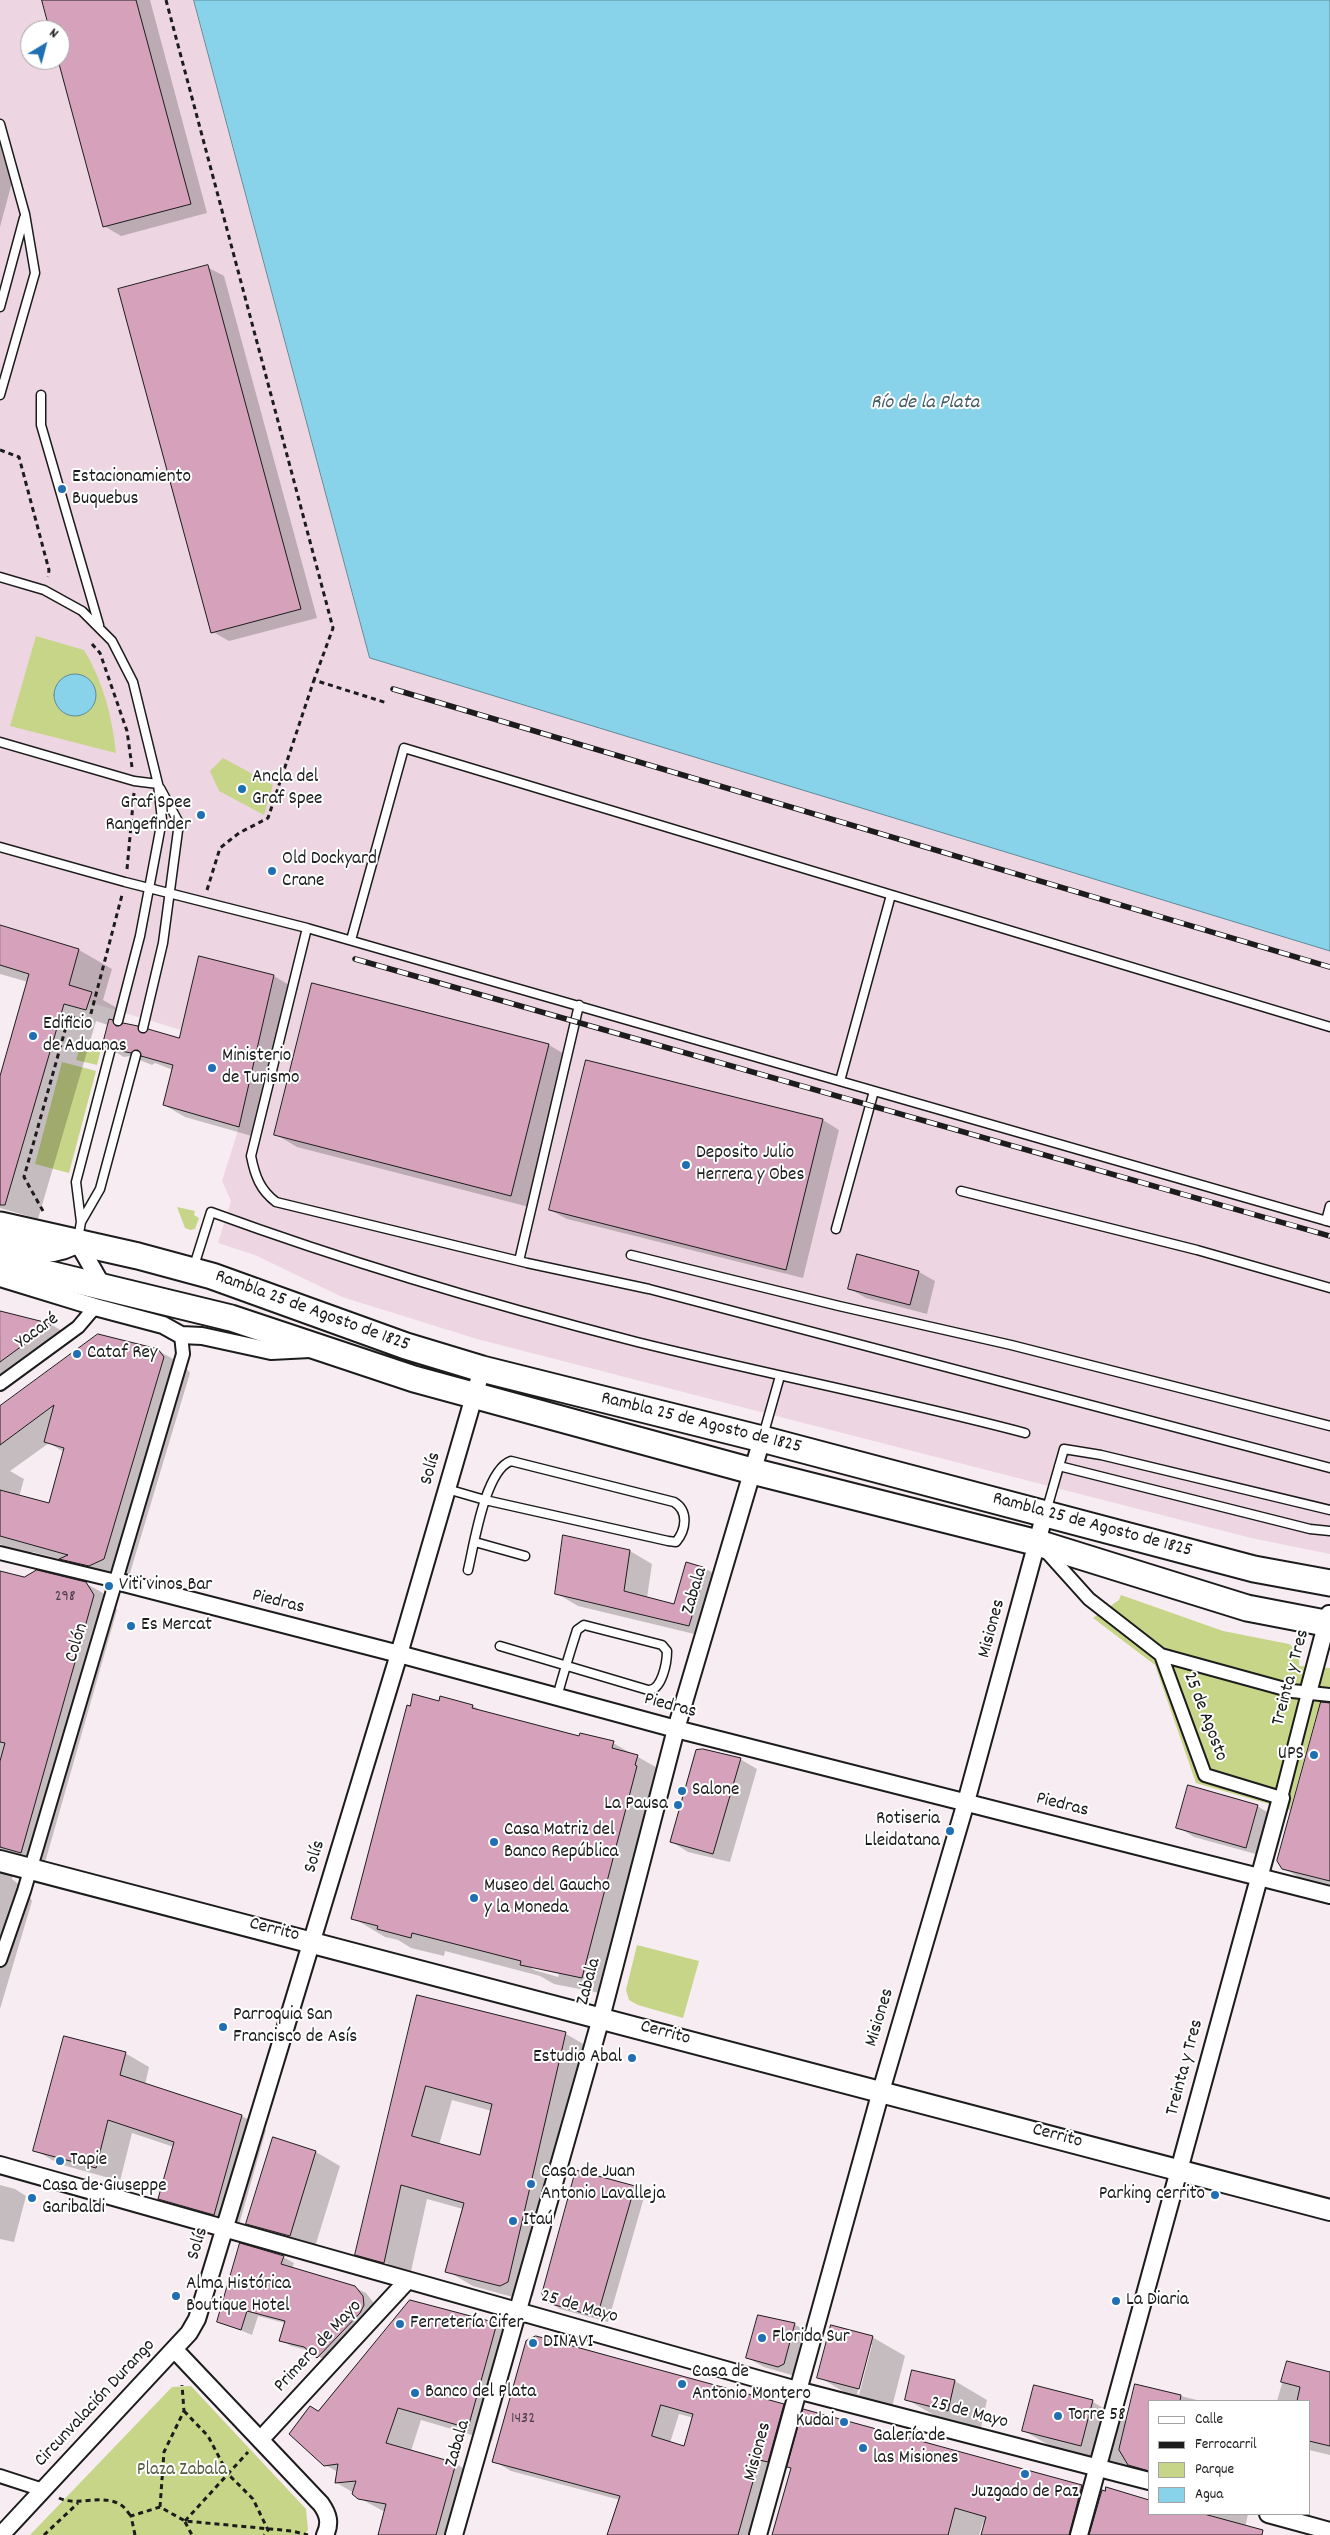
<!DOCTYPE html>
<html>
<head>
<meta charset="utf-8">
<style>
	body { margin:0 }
	#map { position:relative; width:1330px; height:2535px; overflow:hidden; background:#f7ecf1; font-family:Dekko,sans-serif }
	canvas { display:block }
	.legend { position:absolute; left:1148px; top:2400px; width:162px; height:115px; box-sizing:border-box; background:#fff; border:1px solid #a4a4a4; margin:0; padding:6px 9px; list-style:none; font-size:15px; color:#1c1c1c }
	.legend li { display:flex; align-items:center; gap:10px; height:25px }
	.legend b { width:25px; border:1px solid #a4a4a4 }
	.north { position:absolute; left:20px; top:20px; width:50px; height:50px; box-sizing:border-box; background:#fff; border:1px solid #a4a4a4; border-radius:50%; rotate:37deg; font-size:14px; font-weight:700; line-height:20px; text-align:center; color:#1c1c1c }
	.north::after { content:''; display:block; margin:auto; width:18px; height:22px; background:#1f6fb2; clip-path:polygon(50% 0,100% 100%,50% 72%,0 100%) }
</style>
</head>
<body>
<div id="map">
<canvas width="1330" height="2535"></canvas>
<ul class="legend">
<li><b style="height:6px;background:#fff"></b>Calle</li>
<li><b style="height:6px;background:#1c1c1c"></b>Ferrocarril</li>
<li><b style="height:14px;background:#c7d588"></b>Parque</li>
<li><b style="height:14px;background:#89d3ea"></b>Agua</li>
</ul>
<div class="north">N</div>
</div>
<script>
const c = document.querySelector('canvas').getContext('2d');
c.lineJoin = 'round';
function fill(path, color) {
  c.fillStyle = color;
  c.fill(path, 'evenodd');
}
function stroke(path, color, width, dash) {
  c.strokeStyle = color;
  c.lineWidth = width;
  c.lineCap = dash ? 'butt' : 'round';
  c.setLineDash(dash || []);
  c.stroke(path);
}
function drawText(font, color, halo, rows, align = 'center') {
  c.font = font + ' Dekko,sans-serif';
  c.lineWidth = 4;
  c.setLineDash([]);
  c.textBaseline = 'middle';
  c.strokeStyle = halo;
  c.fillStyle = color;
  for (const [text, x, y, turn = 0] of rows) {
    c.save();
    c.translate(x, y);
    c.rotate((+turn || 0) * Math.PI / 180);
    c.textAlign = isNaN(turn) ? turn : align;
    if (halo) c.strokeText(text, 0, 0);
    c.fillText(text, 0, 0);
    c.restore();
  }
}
fill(new Path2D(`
	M0 0H194L370 658 1330 951V1554L1251 1538 477 1339 342 1297 255 1255 218 1243 231 1201 222 1181 239 1127 274 975 199 956 181 1030 66 995 79 949 0 925ZM30 30H60V60H30Z`), '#edd6e1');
fill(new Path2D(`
	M36 636 84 650C103 681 112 716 116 753L10 726Z
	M223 758 273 785 264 815 219 791 210 771Z
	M81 1044 101 1049 97 1065 76 1060Z
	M62 1062 96 1071 69 1173 35 1164Z
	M177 1207 195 1211 194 1215 199 1218 195 1229 190 1230 185 1228Z
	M1121 1595 1223 1631 1289 1644C1297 1649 1300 1657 1299 1666L1330 1668V1716L1317 1713 1290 1810 1196 1783 1155 1665 1093 1618 1119 1600Z
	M637 1945 699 1961 683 2018 638 2005 629 2000 626 1990Z
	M191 2386 306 2509 308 2530 304 2535H30L172 2387Z`), '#c7d588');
const water = new Path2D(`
	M194 0H1330V951L370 658Z
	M54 695a21 21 0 1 1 42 0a21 21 0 1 1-42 0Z`);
fill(water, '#89d3ea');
stroke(water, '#5d8a98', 1);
fill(new Path2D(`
	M44 0H150L207 213 121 236 104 226 60 30H52Z
	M0 134 9 149 5 162 14 167 15 171 0 227Z
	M207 267 224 276 317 618 229 641 213 632Z
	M0 927 79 950 112 969 103 1000 124 1012 120 1026 137 1028 145 1032 180 1039 274 976 294 988 259 1138 185 1117 164 1105 173 1070 155 1063 152 1065 130 1056 124 1057 103 1045 108 1025 96 1021 38 1219 0 1208V1081L28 982 0 974Z
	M313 985 549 1045 571 1058 533 1208 297 1147 275 1134Z
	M823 1120 839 1130 803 1278 567 1219 550 1210Z
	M919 1272 935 1281 927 1314 866 1298 850 1289Z
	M0 1313 52 1325 72 1337 0 1388Z
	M157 1350 184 1365 190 1373 130 1573 116 1580 87 1573 64 1560 33 1552 27 1554 17 1549 13 1551 0 1544V1409ZM49 1443 64 1452 50 1505 19 1497 24 1479 10 1471Z
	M630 1551 652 1564 647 1598 674 1605 706 1569 728 1581 711 1638 578 1606 556 1593Z
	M0 1572 32 1580 85 1583 110 1597 117 1610 44 1866 14 1868 12 1879 25 1889 32 1901 0 2009Z
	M441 1698 473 1706 485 1713 580 1738 613 1743 670 1775 615 1996 554 1984 540 1976 445 1951 444 1956 411 1948 398 1940 385 1937 353 1918ZM530 1967 559 1974 558 1977 534 1970Z
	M1330 1720V1886L1300 1878 1283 1868Z
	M740 1759 757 1769 730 1862 688 1852 672 1842Z
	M1257 1806 1274 1816 1263 1856 1194 1837 1178 1827Z
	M418 1996 566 2034 592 2049 533 2296 527 2301 473 2286 447 2271 463 2209 427 2199 410 2276 383 2261V2264L401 2274 383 2269 357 2254ZM452 2100 492 2111 481 2156 439 2145Z
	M125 2053 149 2067 145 2085 242 2116 266 2130 238 2228 183 2212 159 2198 174 2147 132 2133 120 2181 59 2164 35 2150Z
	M274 2139 316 2152 340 2166 314 2250 272 2238 248 2224Z
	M0 2185 15 2189 26 2196 14 2242 0 2239Z
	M634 2188 645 2194 608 2322 560 2309 549 2302Z
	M283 2257 294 2263 292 2269 354 2287 366 2293 374 2303 375 2312 329 2363 311 2351 291 2346 280 2340 285 2323 258 2316 252 2335 218 2321Z
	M411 2301 497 2324 520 2338 492 2441 421 2420 411 2451 456 2464 479 2477 463 2535H379L385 2512 359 2498 354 2493 337 2483 338 2472 325 2465 300 2418 310 2407 319 2412Z
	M794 2324 811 2334 795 2376 764 2367 748 2358Z
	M872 2337 905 2356 892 2407 851 2396 819 2377ZM869 2345H872L859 2395 857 2394Z
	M527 2341 784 2405 803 2416 807 2410 1082 2486 1101 2497 1149 2514H1248L1245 2528 1258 2535H982L985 2524 983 2523 979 2535H774L792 2468 787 2465 785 2471 776 2469 758 2535H609L620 2500 511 2471 494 2461ZM679 2414 694 2418 685 2447 670 2443Z
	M1288 2363 1330 2374V2455L1309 2450V2401H1277Z
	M913 2371 955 2381 987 2400 981 2428 939 2418 906 2399Z
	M1136 2385 1201 2401H1149V2476L1129 2464 1127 2472 1070 2457 1024 2431 1035 2387 1093 2402 1127 2422Z`), '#0003');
const building = new Path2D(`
	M42 0H136L191 204 103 227 58 60 60 30H50Z
	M208 265 301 609 211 633 118 289Z
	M0 925 79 949 69 985 92 992 86 1010 64 1004 5 1205H0V1076L29 974 0 965Z
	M199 956 274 975 239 1127 163 1105 173 1065 141 1056 138 1050 131 1053 116 1050 113 1043 106 1047 102 1046 109 1019 113 1020 116 1026 123 1023 138 1026 141 1033 148 1029 179 1038Z
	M312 983 549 1044 511 1196 274 1135Z
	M586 1060 823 1119 786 1270 549 1210Z
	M857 1254 919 1271 910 1305 848 1289Z
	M0 1311 52 1324 0 1362Z
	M98 1334 158 1349 164 1357 104 1559 89 1566 59 1559 68 1555 0 1536V1490L49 1503 64 1448 44 1442 54 1405 0 1445V1406Z
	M563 1535 630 1550 624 1591 674 1604 686 1562 706 1568 689 1626 555 1594Z
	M37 1570 86 1582 94 1595 21 1853 0 1847V1761L5 1743 0 1742V1571L24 1577Z
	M413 1694 439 1701 440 1696 473 1705 472 1708 579 1736 580 1733 614 1741 612 1748 638 1755 635 1765 637 1766 582 1978 520 1965 521 1961 412 1933 411 1938 377 1929 378 1926 351 1919 407 1705 410 1706Z
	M1321 1702 1330 1703V1881L1282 1869 1277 1861Z
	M703 1749 741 1758 713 1854 670 1842 696 1750Z
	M1188 1785 1258 1805 1246 1848 1176 1828Z
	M417 1995 566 2032 508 2282 500 2286 445 2272 464 2203 401 2185 384 2263 355 2255ZM426 2086 492 2104 480 2155 412 2136Z
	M64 2036 126 2052 120 2075 242 2115 214 2215 158 2199 174 2142 108 2120 96 2168 33 2151Z
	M273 2137 316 2151 290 2236 246 2224Z
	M576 2170 635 2186 597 2317 548 2303 542 2294Z
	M240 2243 284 2256 281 2264 355 2286 363 2296 364 2305 360 2313 317 2358 304 2347 279 2341 285 2321 247 2311 241 2330 217 2322Z
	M410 2300 497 2323 468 2428 398 2408 386 2443 456 2463 436 2535H378L386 2504 358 2499 352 2494 356 2481 335 2483 338 2464 324 2466 289 2434 310 2406 318 2411Z
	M758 2315 795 2323 784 2364 778 2367 746 2358Z
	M831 2325 873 2336 859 2389 817 2378Z
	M536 2336 784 2404 768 2462 759 2460 738 2535H607L620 2496 492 2462 526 2341ZM661 2405 693 2414 684 2446 652 2436Z
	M1287 2361 1330 2372V2446L1309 2441V2401H1297L1300 2387 1281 2382Z
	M912 2370 955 2380 948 2411 905 2400Z
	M1135 2384 1181 2395 1180 2401H1149V2471L1128 2465 1119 2450Z
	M1034 2385 1093 2400 1081 2446 1022 2431Z
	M803 2409 1082 2485 1069 2535H981L986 2517 955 2508 948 2535H772L791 2468 787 2467Z
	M1106 2487 1149 2500V2514H1204L1263 2530 1262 2535H1089L1102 2490 1105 2491Z`);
fill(building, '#d6a2bb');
stroke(building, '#1c1c1c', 1);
const service = new Path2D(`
	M0 124 25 214 35 273 0 395
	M0 307 24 218
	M41 395V425L99 625
	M0 577 44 590 82 611 112 641 133 682 158 784 162 820 140 936 118 1021
	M0 742 134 781 158 784
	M0 847 125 882 307 928 1330 1222
	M307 928 251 1156C255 1176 260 1190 276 1202L527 1263 649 1289 1330 1468
	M351 940 404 748 1330 1027
	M143 1028 163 943 179 823 160 788
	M840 1081 891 895
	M961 1191 1197 1250 1330 1288
	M1326 1221 1330 1206
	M81 1222 100 1189 136 1055
	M836 1229 874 1091
	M78 1239 81 1222 76 1182 111 1048
	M631 1255 839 1306 1011 1345 1330 1426
	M519 1261 579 1005
	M193 1269 211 1212C350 1263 493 1305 637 1342 766 1374 896 1399 1025 1433
	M763 1436 780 1376
	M1059 1466 1310 1529 1330 1531
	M447 1489 485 1500 668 1541 676 1542C686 1530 689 1511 674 1502L511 1461C485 1470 474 1545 468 1570
	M1046 1512 1064 1449 1101 1455 1330 1510
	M475 1542 525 1556
	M500 1646 648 1690C662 1691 667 1662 667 1651L662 1645 584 1625 577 1630C570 1652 563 1675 557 1697`);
const pedestrian = new Path2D(`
	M0 1384 78 1327 95 1307
	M1044 1549 1089 1599 1161 1655 1292 1691 1330 1695
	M0 1553 116 1581
	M1161 1655 1205 1775 1281 1798 1308 1693
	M0 1960 24 1891 183 1354 181 1335
	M0 2476 43 2490`);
const minor = new Path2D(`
	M0 1245C27 1251 54 1261 78 1243L103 1287
	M0 1278 95 1307 163 1325 181 1335 202 1336 271 1351 310 1349
	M116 1581 399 1654 676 1729 1330 1895
	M1308 1693 1329 1614
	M0 2165 797 2390 1149 2481
	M174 2349 321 2504C328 2514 331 2523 325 2535
	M260 2440 407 2281
	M1268 2514 1330 2531
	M1 2535 189 2333 197 2319 399 1654 482 1369
	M454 2535 601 2018 676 1729 762 1439
	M758 2535 881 2091 966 1802 1045 1513
	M1079 2535 1281 1798`);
const tertiary = new Path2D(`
	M0 1861 1330 2210`);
const primary = new Path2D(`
	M0 1225 138 1256 212 1276 406 1346 482 1369 762 1439 1254 1569 1330 1583
	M0 1262 231 1318 414 1379 752 1471 1038 1543 1247 1608 1330 1624`);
stroke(service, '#1c1c1c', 11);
stroke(pedestrian, '#1c1c1c', 16);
stroke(minor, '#1c1c1c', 20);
stroke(tertiary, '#1c1c1c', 24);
stroke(primary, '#1c1c1c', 29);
stroke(new Path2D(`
	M166 0 333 628 314 680
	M0 450 19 457 49 570 48 577
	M92 644 100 653 127 731 132 767
	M127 869 134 793
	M207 890 220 848 239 833 268 818 314 680 387 703
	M43 1211 24 1177 69 1016 89 1021 122 895
	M184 2411 208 2436 228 2474 253 2499 268 2530 264 2535
	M59 2498C78 2507 103 2493 121 2505 125 2507 128 2513 131 2516
	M160 2507 164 2452 184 2411 182 2385
	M185 2521 248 2452
	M185 2522 192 2535
	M44 2535 78 2503
	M135 2535 131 2516 160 2507 185 2521 292 2531 308 2535`), '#1c1c1c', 3, [5, 4]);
stroke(service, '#fff', 8);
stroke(pedestrian, '#fff', 12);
stroke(minor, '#fff', 16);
stroke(tertiary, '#fff', 20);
stroke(primary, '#fff', 25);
const rail = new Path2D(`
	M393 689 1330 967
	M355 959 1330 1236`);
stroke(rail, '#1c1c1c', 5.5);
stroke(rail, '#fff', 4, [11]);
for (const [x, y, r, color] of [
	[62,489,5,"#1f6fb2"],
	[242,789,5,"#1f6fb2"],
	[201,815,5,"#1f6fb2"],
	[272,871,5,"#1f6fb2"],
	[33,1036,5,"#1f6fb2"],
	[212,1068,5,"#1f6fb2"],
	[686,1165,5,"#1f6fb2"],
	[77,1354,5,"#1f6fb2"],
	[109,1586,5,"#1f6fb2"],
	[131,1626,5,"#1f6fb2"],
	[1314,1755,5,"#1f6fb2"],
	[682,1791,5,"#1f6fb2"],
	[678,1805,5,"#1f6fb2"],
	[950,1831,5,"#1f6fb2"],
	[494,1842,5,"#1f6fb2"],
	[474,1898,5,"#1f6fb2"],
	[223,2027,5,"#1f6fb2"],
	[632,2058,5,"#1f6fb2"],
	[60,2161,5,"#1f6fb2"],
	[531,2184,5,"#1f6fb2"],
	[1215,2195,5,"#1f6fb2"],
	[32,2198,5,"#1f6fb2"],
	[513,2221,5,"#1f6fb2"],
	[176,2296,5,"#1f6fb2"],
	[1116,2301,5,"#1f6fb2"],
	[400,2324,5,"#1f6fb2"],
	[762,2338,5,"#1f6fb2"],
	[533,2343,5,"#1f6fb2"],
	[682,2384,5,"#1f6fb2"],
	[415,2393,5,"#1f6fb2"],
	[1058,2416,5,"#1f6fb2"],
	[844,2422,5,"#1f6fb2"],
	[863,2448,5,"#1f6fb2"],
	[1025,2474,5,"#1f6fb2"]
]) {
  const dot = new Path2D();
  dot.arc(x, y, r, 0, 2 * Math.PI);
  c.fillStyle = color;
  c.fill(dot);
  stroke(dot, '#fff', 2);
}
drawText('16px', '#4a3e44', null, [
	["298",65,1598],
	["1432",523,2420]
]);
drawText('19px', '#1c1c1c', '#fff', [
	["Estacionamiento",72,478],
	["Buquebus",72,500],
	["Ancla del",252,778],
	["Graf Spee",252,800],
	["Graf Spee",191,804,"right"],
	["Rangefinder",191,826,"right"],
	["Old Dockyard",282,860],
	["Crane",282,882],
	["Edificio",43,1025],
	["de Aduanas",43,1047],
	["Ministerio",222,1057],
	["de Turismo",222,1079],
	["Deposito Julio",696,1154],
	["Herrera y Obes",696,1176],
	["Cataf Rey",87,1354],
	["Viti vinos Bar",119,1586],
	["Es Mercat",141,1626],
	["UPS",1304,1755,"right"],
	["Salone",692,1791],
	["La Pausa",668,1805,"right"],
	["Rotiseria",940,1820,"right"],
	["Lleidatana",940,1842,"right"],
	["Casa Matriz del",504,1831],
	["Banco República",504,1853],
	["Museo del Gaucho",484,1887],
	["y la Moneda",484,1909],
	["Parroquia San",233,2016],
	["Francisco de Asís",233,2038],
	["Estudio Abal",622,2058,"right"],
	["Tapie",70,2161],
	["Casa de Juan",541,2173],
	["Antonio Lavalleja",541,2195],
	["Casa de Giuseppe",42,2187],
	["Garibaldi",42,2209],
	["Parking cerrito",1205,2195,"right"],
	["Itaú",523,2221],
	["Alma Histórica",186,2285],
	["Boutique Hotel",186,2307],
	["La Diaria",1126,2301],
	["Ferretería Cifer",410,2324],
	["Florida Sur",772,2338],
	["DINAVI",543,2343],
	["Casa de",692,2373],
	["Antonio Montero",692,2395],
	["Banco del Plata",425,2393],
	["Torre 58",1068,2416],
	["Kudai",834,2422,"right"],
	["Galería de",873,2437],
	["las Misiones",873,2459],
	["Juzgado de Paz",1025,2493,"center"]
], 'left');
drawText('19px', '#1c1c1c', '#fff', [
	["Rambla 25 de Agosto de 1825",312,1312,20],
	["Yacaré",38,1332,-36],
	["Rambla 25 de Agosto de 1825",701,1424,14],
	["Solís",432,1469,-74],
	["Rambla 25 de Agosto de 1825",1092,1526,15],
	["Zabala",696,1591,-73],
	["Piedras",278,1603,14],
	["Misiones",993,1629,-75],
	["Colón",78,1643,-73],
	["Treinta y Tres",1292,1678,-75],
	["Piedras",670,1707,15],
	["25 de Agosto",1204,1717,69],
	["Piedras",1062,1806,14],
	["Solís",316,1857,-73],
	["Cerrito",274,1931,14],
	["Zabala",590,1982,-75],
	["Misiones",881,2018,-73],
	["Cerrito",665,2034,15],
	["Treinta y Tres",1186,2068,-75],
	["Cerrito",1057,2137,15],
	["Solís",199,2244,-73],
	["25 de Mayo",579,2308,16],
	["Primero de Mayo",319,2347,-47],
	["Circunvalación Durango",96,2404,-47],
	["25 de Mayo",969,2414,15],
	["Zabala",459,2444,-74],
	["Misiones",759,2452,-75]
]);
drawText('19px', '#585d42', '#fff', [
	["Plaza Zabala",182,2471]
]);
drawText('italic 20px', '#425c64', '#fff', [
	["Río de la Plata",925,404]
]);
</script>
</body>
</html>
